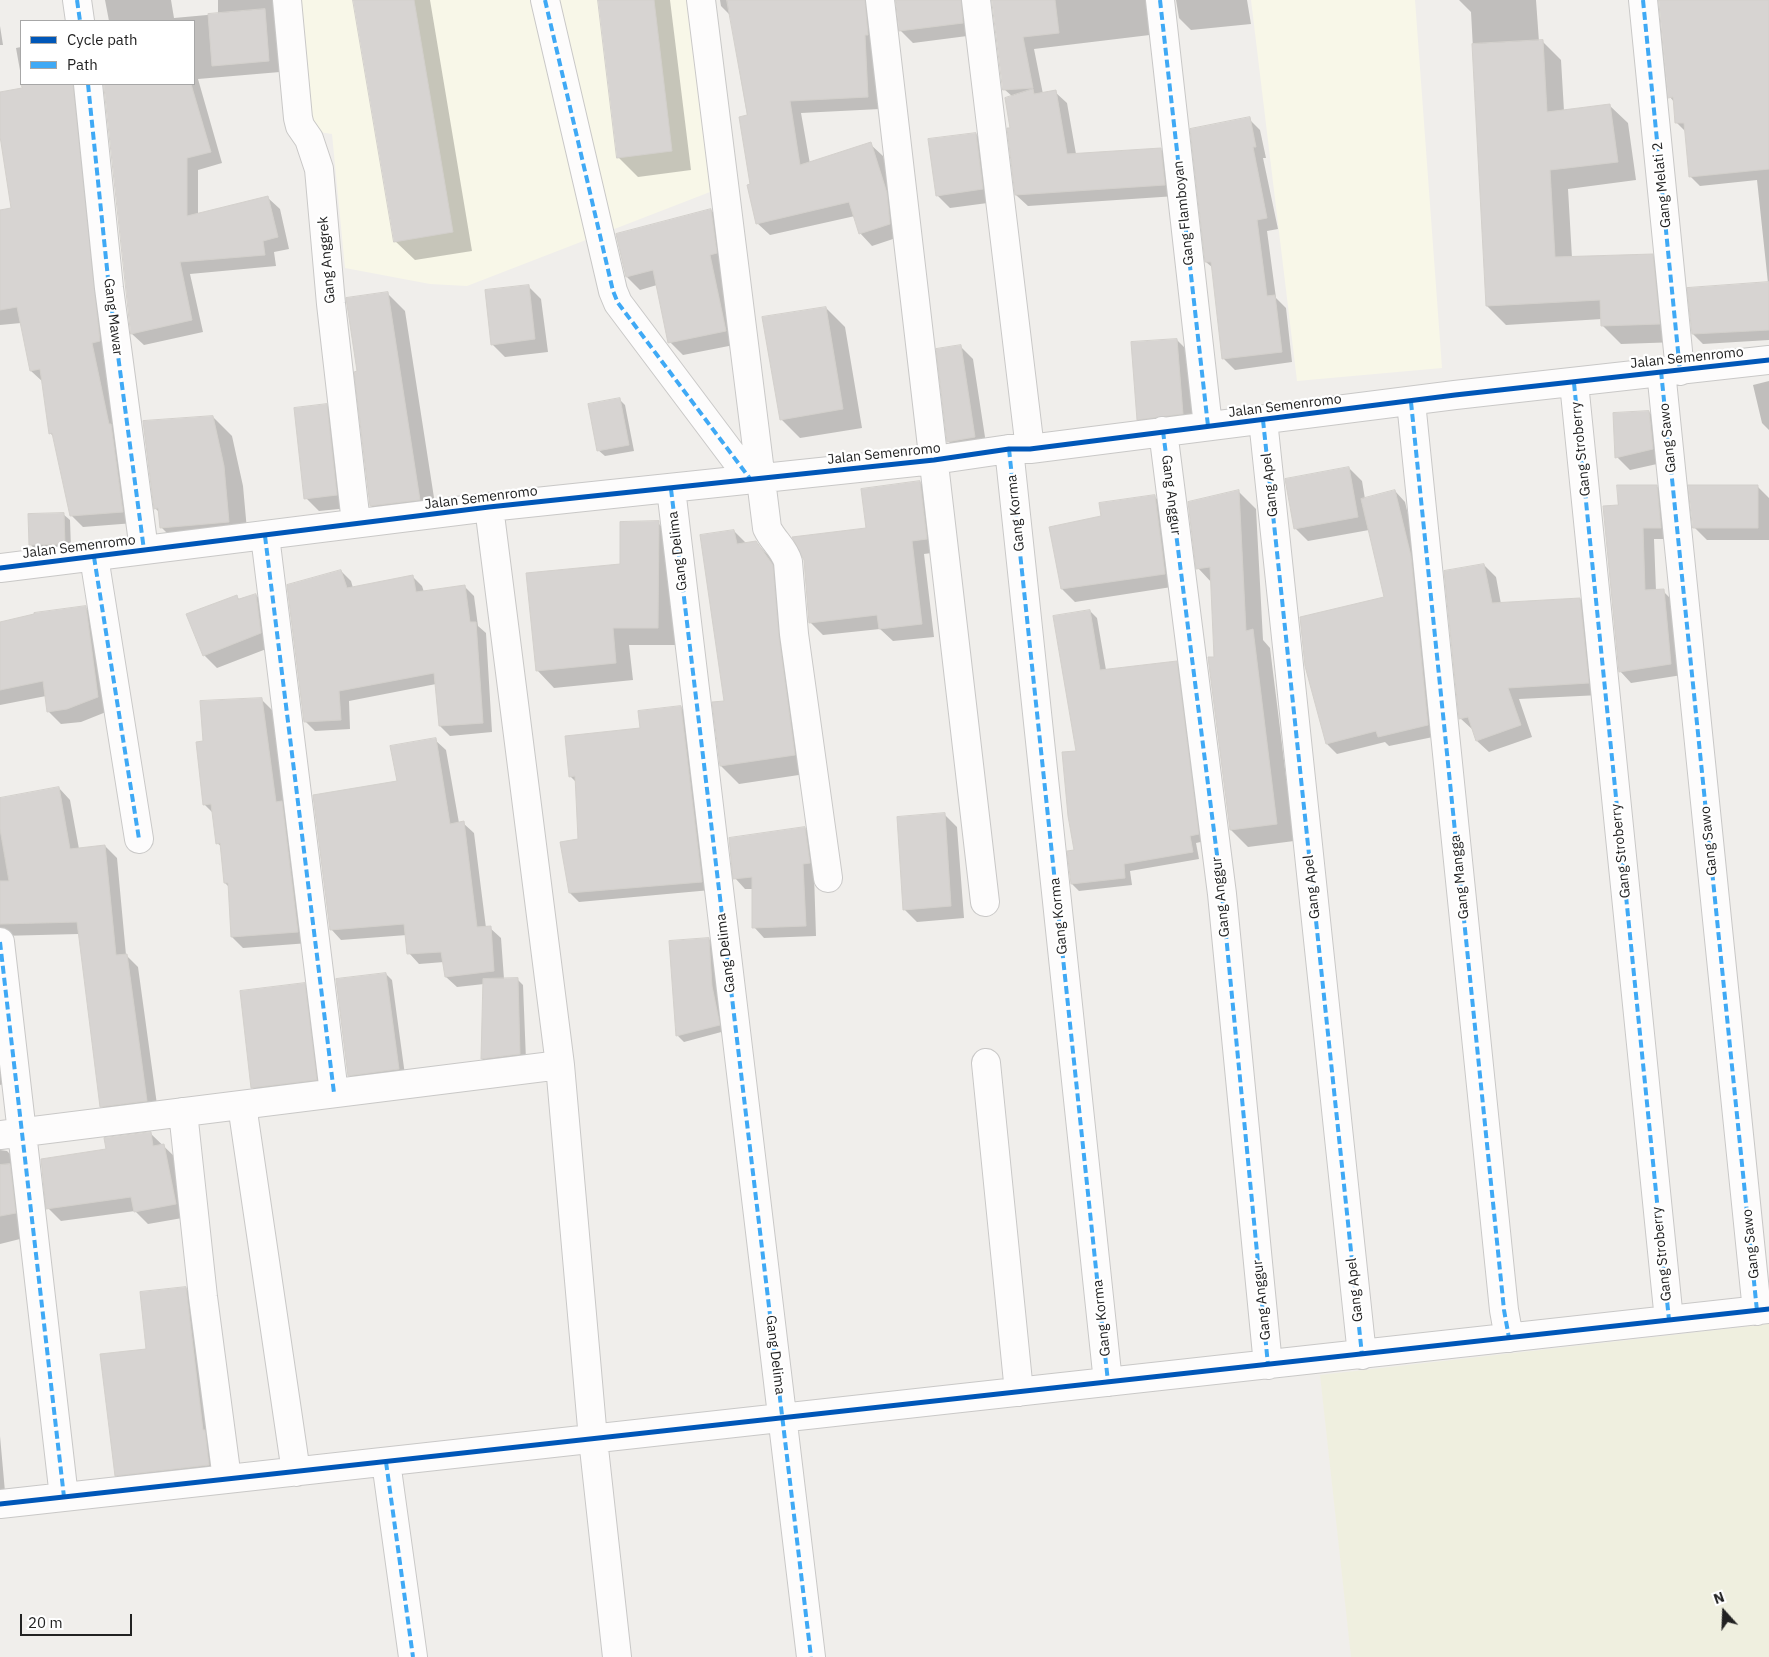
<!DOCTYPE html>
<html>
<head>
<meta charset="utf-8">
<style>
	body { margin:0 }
	#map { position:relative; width:1769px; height:1657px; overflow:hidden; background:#f0eeeb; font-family:"IBM Plex Sans",sans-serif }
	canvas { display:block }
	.legend { position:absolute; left:20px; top:20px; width:175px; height:65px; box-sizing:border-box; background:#fff; border:1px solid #a7a7a7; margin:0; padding:6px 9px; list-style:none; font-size:15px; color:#222 }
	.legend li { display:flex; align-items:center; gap:10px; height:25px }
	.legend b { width:25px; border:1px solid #a7a7a7 }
	.north { position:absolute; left:1699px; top:1587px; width:50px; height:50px; -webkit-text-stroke:4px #fff; paint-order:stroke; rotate:340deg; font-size:14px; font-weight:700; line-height:20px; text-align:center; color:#222 }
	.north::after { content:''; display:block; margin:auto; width:18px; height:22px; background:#222; clip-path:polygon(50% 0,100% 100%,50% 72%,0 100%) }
	.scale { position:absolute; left:20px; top:1614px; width:112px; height:22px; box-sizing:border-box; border:2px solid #222; border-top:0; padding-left:6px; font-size:15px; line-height:18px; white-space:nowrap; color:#222; -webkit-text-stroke:4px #fff; paint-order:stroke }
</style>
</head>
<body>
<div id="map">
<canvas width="1769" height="1657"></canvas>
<ul class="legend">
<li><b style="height:6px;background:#0057b8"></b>Cycle path</li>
<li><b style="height:6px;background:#3fa9f5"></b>Path</li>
</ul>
<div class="north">N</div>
<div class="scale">20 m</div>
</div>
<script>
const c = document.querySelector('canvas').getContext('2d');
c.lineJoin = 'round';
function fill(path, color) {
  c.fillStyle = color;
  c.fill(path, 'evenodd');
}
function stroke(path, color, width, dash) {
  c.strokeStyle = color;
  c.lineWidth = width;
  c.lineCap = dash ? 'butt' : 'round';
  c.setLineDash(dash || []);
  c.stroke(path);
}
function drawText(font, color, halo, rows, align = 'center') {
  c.font = font + ' "IBM Plex Sans",sans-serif';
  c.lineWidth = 4.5;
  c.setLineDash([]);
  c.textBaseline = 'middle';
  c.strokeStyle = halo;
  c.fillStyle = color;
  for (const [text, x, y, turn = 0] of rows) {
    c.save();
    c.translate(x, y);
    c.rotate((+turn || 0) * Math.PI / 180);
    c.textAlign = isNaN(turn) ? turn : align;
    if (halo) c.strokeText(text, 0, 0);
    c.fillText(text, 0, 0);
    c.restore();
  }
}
fill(new Path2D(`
	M297 0H691L710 192 467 286 430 284 345 268 332 134 306 130Z
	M1251 0H1415L1442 368 1297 381Z`), '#f8f7e8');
fill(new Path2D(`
	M1769 1324V1657H1351L1320 1375Z`), '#efefdf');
fill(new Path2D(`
	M105 0H171L174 18 218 14V0H274L280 72 198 79 222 163 198 170V215L268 198 280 209 289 249 274 252 276 266 190 274 203 332 144 345 132 334 105 84H194V21H109Z
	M355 0H430L472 251 415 260 395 241Z
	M599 0H670L691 170 638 177 618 157Z
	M720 0H882L880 109 801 113 810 164 870 144 883 156 898 206 902 236 872 246 860 233 855 216 770 235 757 223 752 185 749 116 731 16 721 6Z
	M896 0H978L975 35 913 43 900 30Z
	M993 0H1162L1158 34 1034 49 1043 94 1055 92 1067 103 1076 154 1160 149 1172 161 1176 196 1028 206 1016 195 1011 129 1013 97 1004 89Z
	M1176 0H1247L1251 24 1191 30 1179 18Z
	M1459 0H1536L1539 42H1543L1561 60 1564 111 1609 105 1628 123 1636 180 1568 189 1572 258 1652 255 1671 274 1678 342 1621 344 1602 325V319L1506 325 1487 306 1471 12Z
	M1660 0H1769V340L1703 344 1693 334 1768 283 1757 180 1700 186 1690 176 1686 132 1677 123 1675 103 1670 97Z
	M0 26 3 45H0Z
	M21 47V76L16 48Z
	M23 84H90L111 353 103 355 120 434 134 523 83 527 72 516 54 437 50 433 43 382 31 371 21 323 0 325V211L13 210 0 128V93L24 89Z
	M1249 119 1260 130 1266 158H1263L1278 229 1267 231 1276 298 1286 308 1292 362 1235 370 1224 359 1213 268 1206 262Z
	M976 134 989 147 995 202 950 208 937 195Z
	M711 210 724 223 739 344 683 355 670 342 657 285 640 290 627 277Z
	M528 286 541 299 548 352 505 357 492 344Z
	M387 293 405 311 437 517 389 523 371 506Z
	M826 308 845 327 862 428 800 438 781 419Z
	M1177 340 1190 353 1195 426 1151 432 1138 419Z
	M960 346 973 359 987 450 961 454 948 441Z
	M1769 381V430L1762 423 1753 385Z
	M619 399 625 405 634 451 605 456 598 450Z
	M326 405 339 418 349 508 319 511 306 498Z
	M1649 412 1662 425 1666 462 1630 470 1617 457Z
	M213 417 232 436 243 486 248 541 181 547 161 527 160 513 155 508Z
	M1349 468 1362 481 1365 499 1395 491 1405 502 1421 568 1438 736 1389 746 1385 742 1337 754 1327 744 1385 598 1369 530 1308 541 1295 528Z
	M920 482 933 495 939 552 924 554 934 637 893 641 880 629 823 635 810 622 868 529Z
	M1656 486 1668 497 1672 539H1654L1656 591H1663L1674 602 1682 675 1631 683 1620 671 1619 507Z
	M1758 487 1769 498V540H1707L1694 527Z
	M1239 492 1256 509 1263 640 1270 648 1294 841 1248 847 1231 830 1215 658 1212 583 1198 568Z
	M1154 496 1167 509 1178 586 1075 602 1062 589 1103 517Z
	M63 514 70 520 71 549 37 551 30 544Z
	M658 523 675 540V645H629L633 680 554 688 537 670Z
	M734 531 747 544 756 543 774 561 812 773 739 784 721 766Z
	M1484 565 1496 577 1501 604 1580 599 1592 611 1600 695 1519 699 1532 737 1489 752 1477 741 1473 730 1460 718Z
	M341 571 351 581 353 588 412 576 422 586 424 592 464 586 474 596 478 626 486 633 492 732 450 736 440 726 436 684 349 701 350 729 315 731 305 721Z
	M256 595 269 608 274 646 217 668 204 655 237 597 240 600Z
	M85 607 98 620 111 710 81 722 61 724 48 711 46 696 0 705V623Z
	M1090 611 1097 618 1106 670 1176 662 1183 670 1205 841 1196 843 1199 859 1130 871 1132 885 1079 891 1072 884 1076 851 1078 752Z
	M261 699 272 710 285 806 309 943 243 948 232 937 229 887 225 883 222 847 217 843 213 813 204 804V742Z
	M681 707 690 716 711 890 579 902 570 893 579 840 576 782 570 776 641 729Z
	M435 740 446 750 459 823H463L474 833 486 928H490L501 938 504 979H517L523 985 526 1060 488 1065 482 1059 484 984 457 987 446 977 444 962 419 964 409 953 407 935 341 940 331 929 398 782Z
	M59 788 70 800 79 849 105 846 117 858 126 955 138 967 158 1112 113 1118 102 1106 79 934 0 936V799Z
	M944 814 957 827 964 918 917 922 904 909Z
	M805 828 815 839 820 874H814L816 936 764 938 754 927 753 889H745L735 878Z
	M709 939 715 946 725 1031 684 1042 678 1036 670 942Z
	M386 974 392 980 405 1075 355 1081 349 1075Z
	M304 984 317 997 329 1092 265 1100 252 1087Z
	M0 1040 9 1082 0 1085Z
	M150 1133 176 1158 188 1217 148 1224 135 1211 61 1221 48 1208 107 1150Z
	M0 1150 7 1151 19 1163 24 1238 0 1244Z
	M186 1288 195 1298 218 1474 125 1485 116 1475 148 1350Z
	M0 1436 6 1503 0 1509Z`), '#0003');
const building = new Path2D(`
	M353 0H414L453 232 394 242Z
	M598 0H654L672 151 617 158Z
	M727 0H865L868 35H865L868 97 790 101 800 165 871 142 887 193 890 224 859 234 849 202 756 224 747 185 750 184 739 117 747 115Z
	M896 0H961L963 23 899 31Z
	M992 0H1055L1059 33 1023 37 1033 88 1003 90Z
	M1659 0H1769V169L1689 177 1684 123H1675L1673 97 1668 98Z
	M265 9 269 61 212 66 208 14Z
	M1543 40 1547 112 1610 104 1618 162 1550 170 1555 257 1653 254 1660 324 1601 326 1600 300 1486 306 1472 44Z
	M21 84H73L100 341 92 343 109 424H111L123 512 70 516 52 433 49 434 40 369 30 371 17 307 0 310V210L11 208 0 136V92L22 88Z
	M104 84H191L211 152 187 158V216L268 196 278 237 263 241 265 255 180 262 192 320 131 334Z
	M1033 89 1034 94 1056 90 1067 154 1161 148 1165 185 1015 195 1007 128H1010L1005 98Z
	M1250 117 1256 147H1253L1267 218 1257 220 1267 296 1275 295 1282 352 1222 359 1211 262H1205L1190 129Z
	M976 133 983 189 936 196 928 139Z
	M711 209 717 253 710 255 726 331 668 343 653 270 626 277 616 234Z
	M1769 282V330L1692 334 1687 288Z
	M529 285 535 339 491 345 485 290Z
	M388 292 420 500 370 506 354 372 357 371 346 298Z
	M826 307 843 409 780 420 762 317Z
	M1177 339 1183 414 1137 420 1131 342Z
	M961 345 975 437 947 442 936 349Z
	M620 398 629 445 597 451 588 404Z
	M327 404 337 495 304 499 294 408Z
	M1649 411 1653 449 1615 458 1613 413Z
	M213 416 224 466 229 522 160 528 158 508 154 509 143 421Z
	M1349 467 1358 517 1294 529 1285 479Z
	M920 481 927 539 912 541 922 624 879 629 877 615 809 623 804 560 792 537 866 528 861 489Z
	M1617 485H1657L1661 528H1643L1645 590 1664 589 1671 664 1619 672 1603 506 1618 505Z
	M1688 485H1758V528H1693Z
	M1239 490 1246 631 1253 629 1277 824 1230 830 1208 657H1214L1210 567 1196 569 1188 502Z
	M1395 490 1411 556 1428 725 1378 737 1376 731 1326 744 1305 666 1300 617 1384 597 1361 499Z
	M1155 495 1165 574 1061 589 1049 527 1101 516 1099 503Z
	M64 513 65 544 29 545 28 514Z
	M659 521 658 628H613L616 663 536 671 526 573 620 564V522Z
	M734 530 737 544 756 541 773 565 779 636 795 755 720 766 712 702 724 701 700 535Z
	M1484 564 1492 603 1580 598 1589 683 1508 688 1521 725 1476 741 1468 717 1459 719 1444 571Z
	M341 570 347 588 413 575 416 592 465 585 470 622H476L483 723 439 726 434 673 339 691 341 720 304 722 287 585Z
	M256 594 261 633 203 656 186 614 237 595 238 599Z
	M86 606 98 697 67 709 47 712 43 681 0 690V622L34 614V613Z
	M1090 610 1100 670 1177 661 1199 834 1190 836 1193 852 1124 864 1125 878 1071 884 1067 851 1074 850 1068 816 1062 752 1076 751 1053 616Z
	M262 698 276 802 282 801 298 932 231 937 228 883H224L220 843 216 844 211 804 203 805 196 742 203 741 200 701Z
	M681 706 702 882 569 893 560 842 578 839 575 776 569 777 565 736 640 728 638 711Z
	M436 738 450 824 464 821 477 927 491 926 494 971 445 977 441 952 407 954 404 924 330 930 313 795 397 781 390 746Z
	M59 787 70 849 105 845 116 955 127 954 147 1101 100 1107 77 922 0 924V881H9L0 829V798Z
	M945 813 951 906 903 910 897 817Z
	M805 827 810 863 803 864 806 926 752 928V877L733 879 729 838Z
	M709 938 712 986 720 1025 676 1036 669 941Z
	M386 973 399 1069 348 1076 336 979Z
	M518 978 520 1054 481 1059 483 979Z
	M305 983 317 1080 251 1088 240 991Z
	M151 1132 153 1146 164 1144 176 1204 134 1212 131 1197 46 1209 41 1159 106 1149 104 1138Z
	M10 1164 16 1213 0 1216V1165Z
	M186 1287 203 1430H205L209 1465 115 1476 100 1354 146 1349 140 1292Z`);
fill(building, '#d7d4d2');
stroke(building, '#d3d0cc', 1);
const minor = new Path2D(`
	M77 0 80 21
	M287 0 298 118 300 126 309 139 319 169 331 304 356 523
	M545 0 613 291 618 303 751 480
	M701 0 767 528C773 541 784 548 788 562L794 634 828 878
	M880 0 985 902
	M976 0 1030 449
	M1160 0 1208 426
	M1643 0 1680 371
	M88 84 109 288 144 550
	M1661 371 1757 1311
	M1574 383 1669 1320
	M1411 402 1504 1310 1509 1338
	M1263 420 1362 1355
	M1163 431 1222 894 1268 1365
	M1009 449 1108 1382
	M671 489 811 1657
	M489 507 560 1065 593 1439 617 1657
	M265 536 334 1093
	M94 557 139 839
	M0 568 489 507 934 460 1009 449H1030L1455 395 1769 360
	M0 942 64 1497
	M986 1063 1019 1392
	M242 1105 296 1472
	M183 1112 203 1297 227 1479
	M0 1135 560 1065
	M386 1462 413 1657
	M0 1504 1769 1309`);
stroke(minor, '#c9c8c7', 30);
stroke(minor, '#fdfcfc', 28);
stroke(new Path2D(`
	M77 0 80 21
	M545 0 613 291 618 303 751 480
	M1160 0 1208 426
	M1643 0 1680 371
	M88 84 109 288 144 550
	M1661 371 1757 1311
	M1574 383 1669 1320
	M1411 402 1504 1310 1509 1338
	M1263 420 1362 1355
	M1163 431 1222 894 1268 1365
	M1009 449 1108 1382
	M671 489 811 1657
	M265 536 334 1093
	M94 557 139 839
	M0 942 64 1497
	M386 1462 413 1657`), '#3fa9f5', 4, [8, 4]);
stroke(new Path2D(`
	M0 568 489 507 934 460 1009 449H1030L1455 395 1769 360
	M0 1504 1769 1309`), '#0057b8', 5);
drawText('14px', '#222', '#fff', [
	["Gang Melati 2",1662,185,-96],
	["Gang Flamboyan",1184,213,-96],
	["Gang Anggrek",327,260,-95],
	["Gang Mawar",113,317,83],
	["Jalan Semenromo",1687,358,-6],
	["Jalan Semenromo",1285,406,-7],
	["Gang Sawo",1668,438,-96],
	["Gang Stroberry",1581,449,-96],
	["Jalan Semenromo",884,454,-6],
	["Gang Apel",1270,485,-96],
	["Gang Anggur",1171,495,83],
	["Jalan Semenromo",481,498,-7],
	["Gang Korma",1016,513,-96],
	["Jalan Semenromo",79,547,-7],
	["Gang Delima",678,551,-97],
	["Gang Sawo",1709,841,-96],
	["Gang Stroberry",1621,851,-96],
	["Gang Mangga",1460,877,-96],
	["Gang Apel",1312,887,-96],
	["Gang Anggur",1221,897,-96],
	["Gang Korma",1059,916,-96],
	["Gang Delima",726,953,-97],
	["Gang Sawo",1751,1244,-96],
	["Gang Stroberry",1662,1254,-96],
	["Gang Apel",1355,1290,-96],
	["Gang Anggur",1262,1300,-96],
	["Gang Korma",1102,1318,-96],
	["Gang Delima",775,1355,83]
]);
</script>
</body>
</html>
